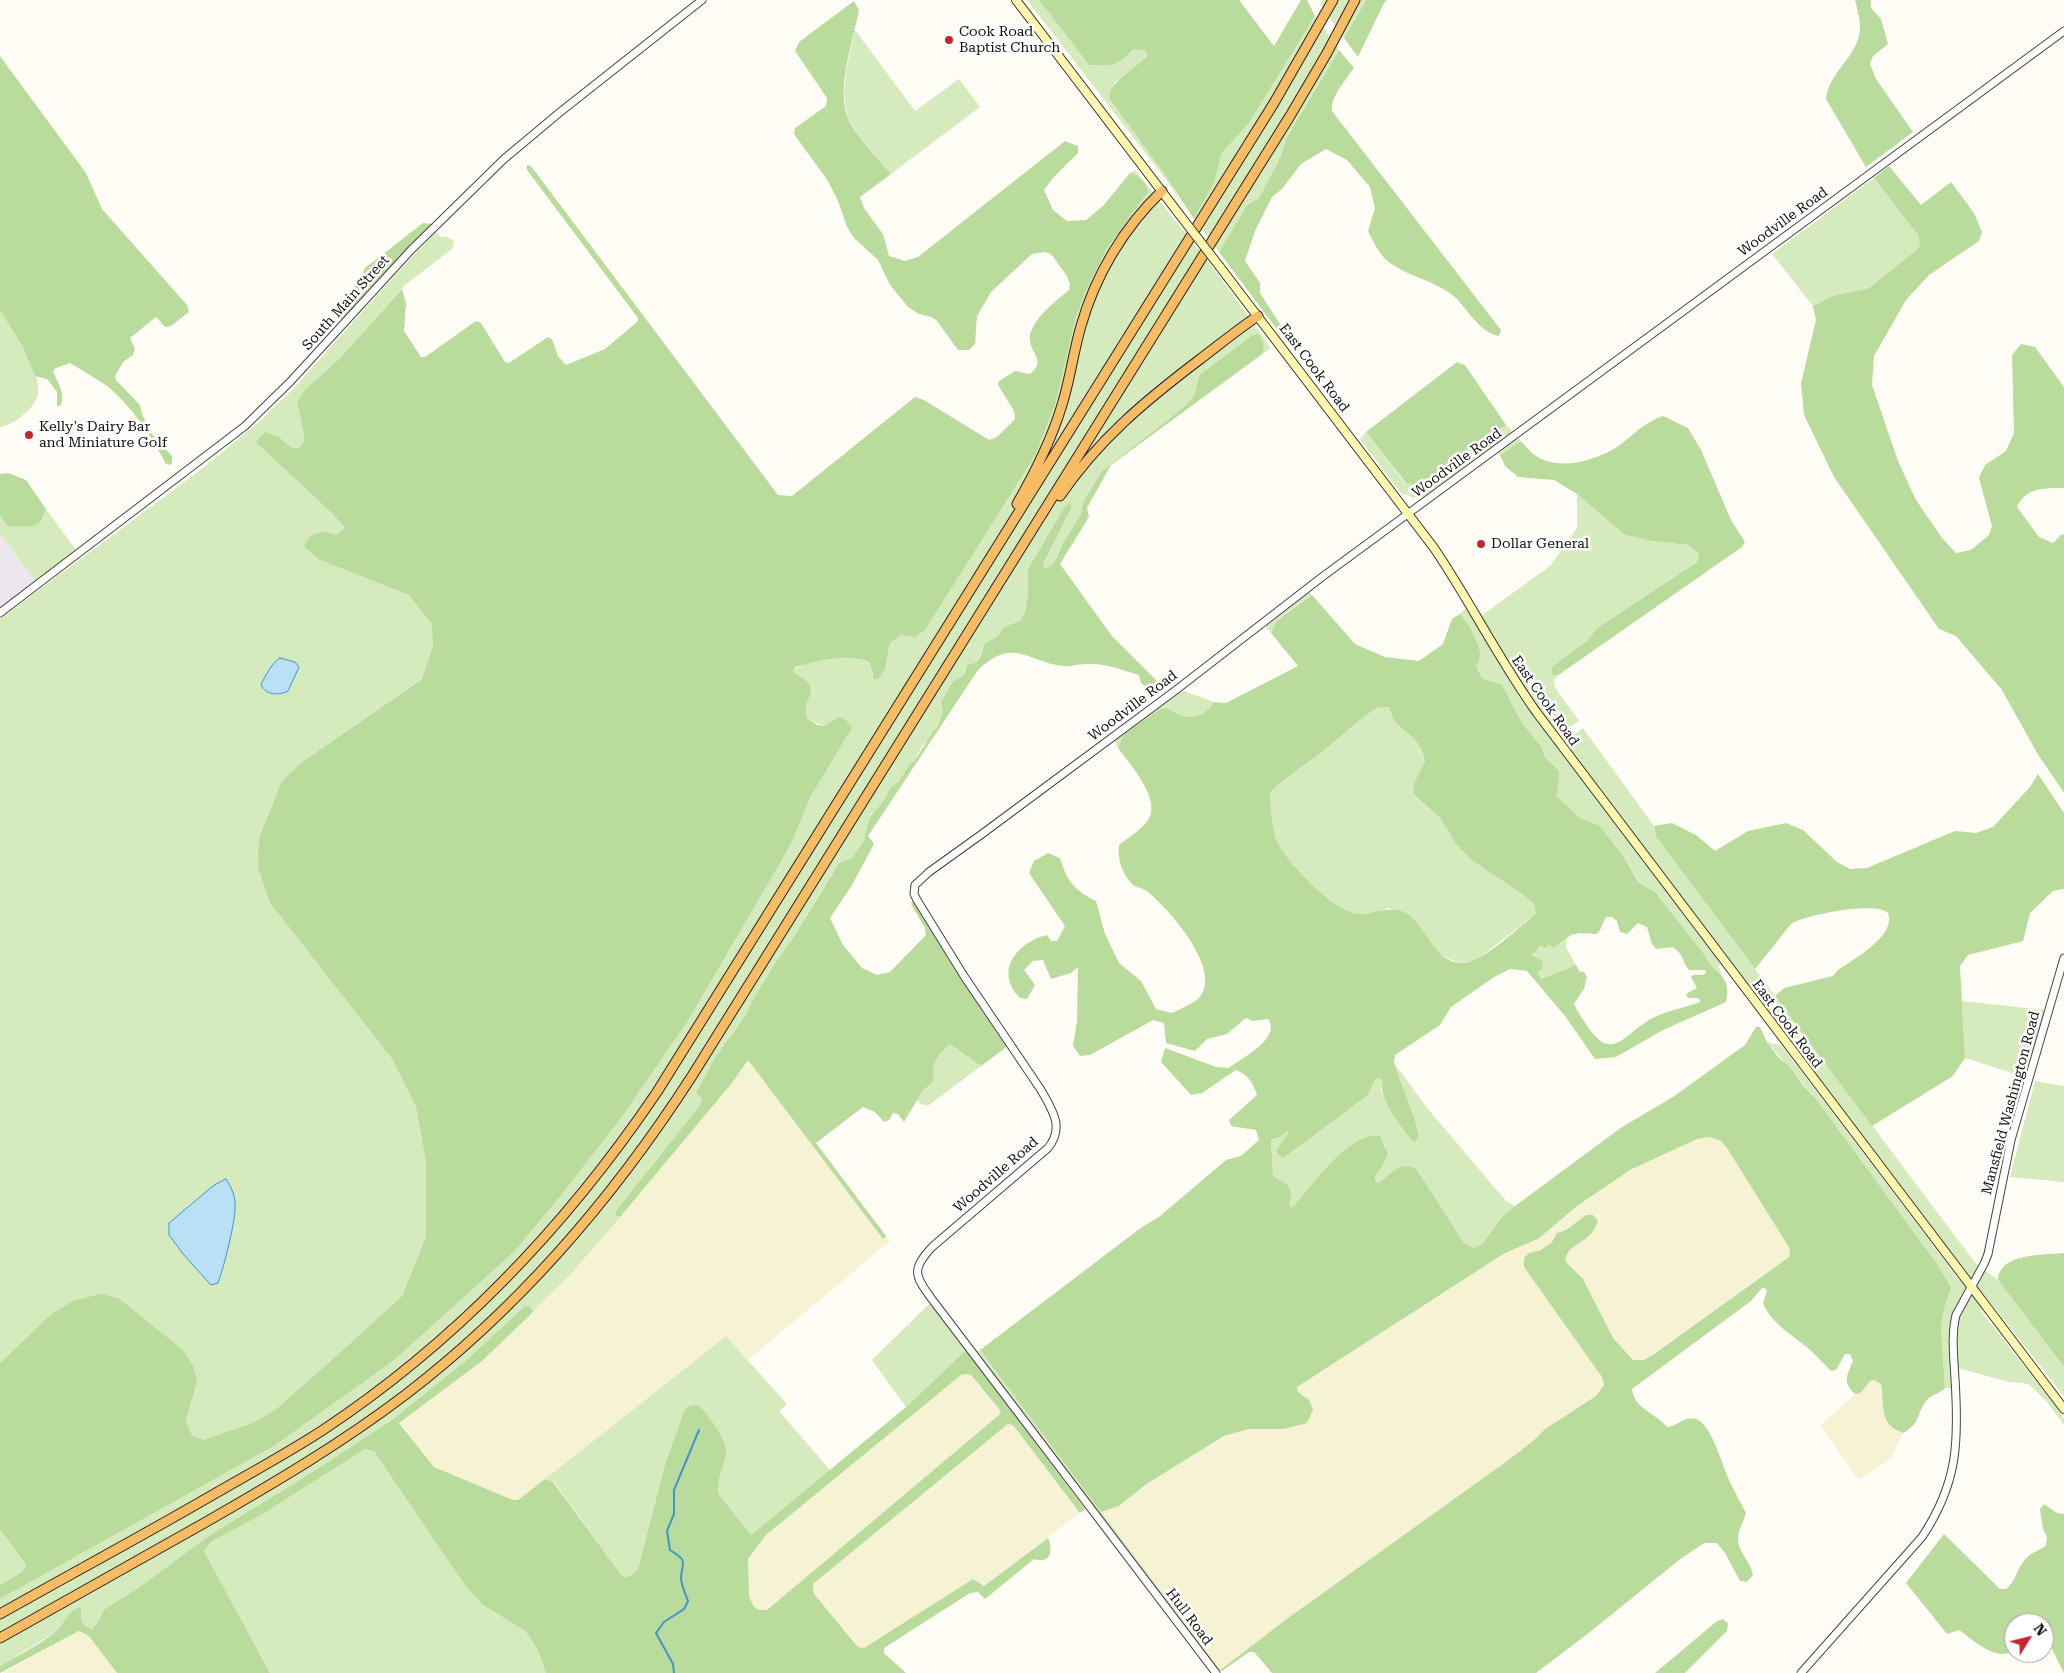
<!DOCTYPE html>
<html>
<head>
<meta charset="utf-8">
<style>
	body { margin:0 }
	#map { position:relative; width:2064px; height:1673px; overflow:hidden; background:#fffdf5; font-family:"Roboto Serif",serif }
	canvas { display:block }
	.north { position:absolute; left:2004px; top:1613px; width:50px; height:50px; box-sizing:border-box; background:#fff; border:1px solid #a0a0a0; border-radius:50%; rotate:54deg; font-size:14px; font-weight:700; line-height:20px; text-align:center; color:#111 }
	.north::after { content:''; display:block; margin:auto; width:18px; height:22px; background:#c4262e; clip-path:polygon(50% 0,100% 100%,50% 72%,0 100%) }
</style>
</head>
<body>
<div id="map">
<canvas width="2064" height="1673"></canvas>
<div class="north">N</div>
</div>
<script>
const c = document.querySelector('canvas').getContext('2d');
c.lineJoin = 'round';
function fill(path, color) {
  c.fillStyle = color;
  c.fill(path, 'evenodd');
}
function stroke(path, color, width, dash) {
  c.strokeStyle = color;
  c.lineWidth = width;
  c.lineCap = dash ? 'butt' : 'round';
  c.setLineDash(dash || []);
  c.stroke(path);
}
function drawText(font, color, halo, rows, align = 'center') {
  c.font = font + ' "Roboto Serif",serif';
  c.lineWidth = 5;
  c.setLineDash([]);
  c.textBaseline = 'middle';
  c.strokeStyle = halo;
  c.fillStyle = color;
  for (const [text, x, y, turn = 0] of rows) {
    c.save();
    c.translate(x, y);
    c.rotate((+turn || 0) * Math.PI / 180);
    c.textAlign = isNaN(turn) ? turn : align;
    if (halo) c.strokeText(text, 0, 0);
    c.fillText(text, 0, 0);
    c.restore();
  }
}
fill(new Path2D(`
	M0 534 36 582 0 609Z`), '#eee6ef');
fill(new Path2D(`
	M748 1060 882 1238 886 1236 890 1241 748 1360 726 1336 518 1500H513L434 1467 399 1422 482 1361 571 1274 732 1083Z
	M1710 1137 1721 1141 1727 1148 1790 1249 1789 1257 1644 1360H1632L1613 1338 1574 1268 1569 1266 1565 1261 1566 1253 1573 1246 1585 1241 1586 1215 1566 1230 1557 1233 1552 1242 1541 1250 1529 1253 1602 1377 1604 1385 1596 1396 1545 1429 1533 1441 1507 1461 1288 1618 1220 1670 1101 1512 1119 1506 1145 1485 1224 1436 1249 1429H1284L1301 1395 1298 1392 1297 1387 1505 1253 1538 1239 1577 1206 1630 1170 1697 1139Z
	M966 1374 971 1375 1002 1411 999 1415 767 1610H759L754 1607 749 1596 748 1559 766 1535 906 1418 961 1375Z
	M1874 1380 1881 1384 1893 1430 1903 1433 1892 1458 1859 1480 1820 1426 1855 1394 1861 1393 1870 1381Z
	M1008 1424H1013L1080 1513 984 1586 973 1579 864 1648 859 1647 814 1594 813 1584Z
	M79 1631 89 1635 117 1673H3Z`), '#f6f3d4');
fill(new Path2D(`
	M1027 0H1039L1089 65C1113 68 1117 65 1134 49L1146 51 1147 56 1114 83 1185 208 1167 181Z
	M1322 0H1366L1344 38 1320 4Z
	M1315 16 1339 50 1286 139 1280 158 1259 198 1247 205 1219 252 1194 219 1214 183 1222 153 1249 123Z
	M855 30 915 111 959 79 980 107 891 174C881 162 850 128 847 115 840 86 849 58 855 30Z
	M1135 170 1217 273 1271 348 1261 355 1264 346 1251 336 1199 375 1195 394 1183 408 1102 471 1083 502 1081 514 1063 543 1055 561 1051 566 1043 568V564L1072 507 1070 504 1065 506 1028 569V594L1025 611 1020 621 1004 628 998 636 984 644C979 660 980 660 965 669V674L957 679 941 702 943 711 937 729 921 748 914 762 910 764 898 782 891 787 884 800 869 819 864 840 852 858 839 863 796 934 776 962 755 996 745 1016 731 1035 700 1105 650 1168 618 1217H620L571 1274 534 1310 533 1308 524 1307 464 1362 392 1420 317 1469 207 1537 141 1586 105 1610 98 1622 92 1629 85 1626 81 1619V1607L70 1613 63 1625 54 1633 0 1666V1599L274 1446 392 1362 514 1252 563 1193 618 1122 791 844 811 796 852 728C835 727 821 728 807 718L806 704 811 694 807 681 798 677 793 672C802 658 855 656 870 662L873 668 872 675 885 669 890 643 901 635 915 637 925 629 1036 454 1056 402 1076 317 1086 291 1106 250 1148 192 1134 174 1130 173Z
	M1874 178 1918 235 1920 247 1869 288 1832 296 1813 306 1772 254Z
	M436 232 441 237H447L454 241 452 249 405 285 339 359 306 390 297 402 304 435 303 444 297 449 291 447 279 437 445 605 443 664 302 762 282 781 259 838 270 903 392 1059 416 1107 426 1163V1236L402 1296 345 1348 275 1410 255 1422 203 1440 192 1435 186 1422 192 1401 182 1349 120 1299 50 1315 0 1363V619L203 468 260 421 295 387 395 275Z
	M0 310C11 326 42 374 38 393 36 403 31 408 23 415 16 421 9 425 0 427Z
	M1506 425 1513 432 1423 498 1421 496 1413 498 1405 494 1403 496 1360 439 1366 432 1405 483 1419 485Z
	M1518 438 1521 441 1500 455 1498 452Z
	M1577 494 1625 535 1652 541 1688 545 1699 553 1697 562 1596 629 1587 641 1553 667 1552 674 1557 676 1554 680 1555 687 1579 721 1557 735 1519 680 1481 616 1550 566 1577 528Z
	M46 509 76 550 36 582 0 534V516L8 527 33 526 44 518Z
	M1309 592 1312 595 1276 620 1271 633 1266 626Z
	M1466 608 1520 698 1721 964 1718 966 1723 977 1707 962 1704 954 1655 892 1638 882 1623 856 1599 825 1580 818 1555 796 1559 781V771L1545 757 1541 746 1522 723 1502 685 1482 678 1476 667 1480 655 1465 619 1460 614Z
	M1184 691 1214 702C1201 721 1185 720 1167 708L1123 735 1118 748 1113 739 1177 692Z
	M1379 707H1389C1395 728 1401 726 1414 739 1420 745 1422 754 1425 761L1413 785 1414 796 1440 818 1456 844 1470 859 1522 894 1534 904 1536 914 1476 960 1463 963 1449 959 1436 951 1420 926 1389 908C1378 912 1366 917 1355 914 1331 908 1285 861 1276 838 1270 824 1271 807 1270 793 1284 778 1301 768 1317 756 1339 739 1354 722 1379 707Z
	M1583 728 1654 826 1656 837 1976 1264 1998 1280 2064 1367V1396L1986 1297 1981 1311 2056 1407 2064 1419V1425L2047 1402 2030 1385 2023 1383 2009 1382 1958 1368 1951 1369V1388H1945L1941 1326 1944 1309 1951 1286 1938 1265 1816 1099 1767 1042 1782 1046 1960 1281 1958 1263 1563 743Z
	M1567 939 1566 947 1576 965 1541 979 1533 953C1541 947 1545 942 1554 948Z
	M1962 1001 2045 1010 2025 1077 1965 1058Z
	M950 1044 981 1066 929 1105H923L916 1100 923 1090 930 1085C932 1065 935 1059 950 1044Z
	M1394 1063 1428 1109 1506 1201 1515 1206 1499 1220 1482 1244 1474 1248 1464 1243 1416 1168C1398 1163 1393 1172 1379 1183L1375 1181V1175L1382 1167 1386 1148 1383 1142 1352 1144 1294 1206 1291 1207 1289 1204 1292 1194 1287 1184 1273 1176 1271 1140H1275L1287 1131 1289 1132 1283 1141 1281 1157H1285L1368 1095 1375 1080 1380 1078 1382 1081 1381 1091 1410 1139 1419 1136 1414 1117Z
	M2035 1081 2064 1086V1182L2010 1177Z
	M930 1303 966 1350 906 1407 872 1360Z
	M726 1336 787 1404 779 1411 830 1470 751 1535 718 1493 717 1485 726 1453 689 1406 684 1411 665 1464 638 1569 631 1576 623 1577 554 1482 545 1479Z
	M980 1350 1220 1670 1218 1672 977 1352Z
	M365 1449 374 1451 483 1605 525 1631 537 1648 546 1673H270L204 1551 211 1542 263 1514Z
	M0 1529 26 1565 22 1572 0 1585Z`), '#d5ebbd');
fill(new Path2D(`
	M1039 0H1239L1274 46 1301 0H1307L1315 16 1249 123 1222 153 1214 183 1194 219 1164 173 1109 98C1111 80 1134 69 1147 56L1146 51 1134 49C1116 66 1113 67 1089 65Z
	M1366 0H1387L1384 3 1358 57 1344 38Z
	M1855 0H1871V8L1881 19 1888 44 1873 56 1870 64 1876 79 1913 132 1866 167 1826 99C1828 72 1860 56 1860 27 1860 18 1857 8 1855 0Z
	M854 1 859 10C853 41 837 85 847 116 851 130 880 161 891 174L860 197 864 208 883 234 889 256 905 261 918 257 1065 141 1078 146V153L1053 178 1044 190 1053 210 1067 221 1086 220 1103 206 1130 173C1139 175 1147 183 1148 192L1106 250 1086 291 1076 317 1056 402 1036 454 925 630 915 637 901 635 890 643 885 669 878 679H874L870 662C850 654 817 660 796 667L793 672 807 681 810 686 811 694 806 704 807 718 817 725 824 726 840 717 846 720 852 728 811 796 791 844 687 1022 618 1122 563 1193 514 1252 392 1362 274 1446 0 1599V1585L22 1572 26 1565 0 1529V1363L50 1315 75 1300 102 1294 120 1299 182 1349 193 1366 197 1380 186 1422 192 1435 203 1440 255 1422 275 1410 345 1348 402 1296 426 1236V1163L416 1107 392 1059 270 903 258 868 259 838 282 781 302 762 422 679 433 647 432 624 409 595 318 559 304 546 311 535 324 532 337 535 345 528 334 515 256 442 265 432 279 437 291 447 297 449 303 444 304 435 297 402 305 390 339 359 402 289 406 303 404 331 421 357H425L476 321 481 323 505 362 509 363 548 337 552 339 558 356 566 365 605 349 637 322 638 318 527 170V165L531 166 778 495 792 496 915 397 924 400 989 440 997 437 1015 419 1014 411 998 385 999 381 1015 371 1030 374C1047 360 1030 354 1030 339 1029 321 1057 300 1069 290L1070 284 1067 276 1051 254 1044 252 1032 254 991 292 977 316 975 344 969 350H958L937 321 932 317 919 314 908 307 890 285 878 260 854 238 847 227 838 201 828 181 794 134 795 128 826 106 827 98 795 51 799 42Z
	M1339 50 1354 68C1346 80 1330 97 1332 111L1501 330 1499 336C1481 333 1469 312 1457 299 1439 282 1413 278 1393 265 1380 257 1374 243 1368 231L1375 208 1370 187 1347 160 1326 149 1301 164 1282 189 1272 197 1255 231 1245 261 1260 283V293L1285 332 1284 339 1219 252 1247 205 1259 198 1280 158 1286 139Z
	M0 56 86 173 102 209 187 305 189 312 171 326 165 327 156 317 130 338 135 349 133 355 123 362 115 376 116 380 140 405 142 414 151 433 172 456V463L170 465 166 464C153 438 130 404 107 386 95 378 82 370 70 363L56 368 53 371C57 382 67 395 60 406H57V392L47 379 35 376 23 347 0 310Z
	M1889 166 1921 205 1951 182 1974 213 1982 232 1979 241 1929 275 1906 300 1874 356 1872 385 1898 461 1916 500 1942 538 1956 553 1971 550 1989 535 1992 526 1979 478 1985 465 2006 451 2014 433 2012 355 2021 344 2035 347 2064 387V488C2045 488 2026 487 2017 507L2039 537 2053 543 2062 534 2064 535V793L2037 753 2002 690 1956 636 1939 629 1834 477 1804 415 1801 383 1816 320 1813 306 1832 296 1869 288 1920 247 1918 235 1874 178Z
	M423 223 432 224 404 252 342 322 337 312C346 297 358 284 365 268Z
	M1258 334C1264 342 1266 347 1261 355L1111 465 1087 508 1089 517 1060 564 1112 636 1160 684 1151 691 1141 683 1139 675C1122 670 1106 663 1087 664 1079 664 1071 667 1064 666 1026 662 1014 636 978 670L868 836 874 844 852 885 830 918 843 945 862 968 877 975 890 972 926 935 925 928 911 904 913 901 1008 1046 981 1066 950 1044C939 1055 930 1063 934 1079L930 1085 923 1090 904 1122 898 1114 893 1113 889 1120 884 1122 875 1112 863 1107 816 1143 886 1236 883 1239 748 1060 732 1083 620 1217 616 1216V1211L700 1105 702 1099 696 1093 715 1058 745 1016 755 996 776 962 796 934 839 863 852 858 864 840 869 819 884 800 891 787 898 782 910 764 914 762 934 730 937 728 943 711 941 702 953 682 965 674 967 665C981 663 981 655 984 644L998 636 1004 627 1020 621 1025 611 1028 594V569L1065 506 1070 503 1072 507 1043 564 1044 568 1051 566 1055 561 1063 543 1081 514 1083 502 1102 471 1183 408 1195 394 1199 375 1251 336Z
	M1457 362 1465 365 1506 425 1419 485 1406 483 1366 432Z
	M1663 416 1688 428 1701 450 1731 520 1745 542 1742 547 1557 676 1551 674 1552 667 1587 641 1596 629 1697 562 1699 553 1688 545 1652 541 1625 535 1577 494 1554 480 1518 477 1505 466 1500 455 1521 441C1526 447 1533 455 1541 459 1564 469 1591 461 1612 450 1631 439 1640 424 1663 416Z
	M8 473 26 480 46 509C42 531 26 526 8 527L0 516V474Z
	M1312 595 1355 644 1385 657 1419 661 1443 644 1452 619 1460 614C1467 620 1480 645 1480 655 1480 659 1477 664 1476 667L1482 678 1502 685 1522 723 1541 746 1545 757 1559 771V781L1556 796 1580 818 1599 825 1623 856 1638 882 1655 892 1704 954C1712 975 1733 972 1726 1002L1663 1030 1616 1057 1595 1059 1565 1016 1527 971 1510 969 1494 977 1451 1007 1440 1025 1395 1055 1394 1063 1414 1117 1419 1136 1415 1142 1410 1139C1399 1121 1380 1103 1382 1081L1380 1078 1375 1080 1368 1095 1285 1157H1281L1276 1151 1289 1132 1287 1131 1278 1138 1271 1140 1273 1176 1287 1184 1292 1194 1289 1204 1291 1207 1294 1206C1312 1186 1351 1130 1380 1136L1388 1154 1382 1167 1375 1175V1181L1379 1183C1393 1172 1398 1162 1416 1168L1464 1243 1474 1248 1482 1244 1500 1219 1515 1206 1622 1127 1673 1097 1745 1045 1756 1027H1760L1767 1042 1778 1057 1789 1066 1802 1084 1816 1099 1938 1265 1951 1287 1944 1309 1941 1326 1945 1388C1940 1394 1930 1395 1926 1401 1916 1415 1921 1423 1903 1433 1878 1425 1885 1405 1881 1384L1874 1380 1870 1381 1861 1393 1855 1394C1842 1382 1847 1375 1853 1361L1850 1354H1845L1836 1370 1831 1371C1823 1363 1816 1355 1808 1348 1792 1335 1771 1323 1763 1303L1767 1291 1765 1288H1762L1751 1301 1632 1389C1634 1409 1656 1413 1667 1427 1677 1426 1686 1415 1696 1419 1712 1424 1723 1468 1730 1482 1735 1493 1741 1503 1746 1513 1744 1521 1737 1532 1738 1540 1739 1553 1751 1562 1753 1575L1747 1582 1740 1581 1725 1553 1717 1543H1704L1679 1560 1590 1632 1536 1673H1272L1254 1652H1249L1222 1671 1220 1670 1288 1618 1507 1461 1533 1441 1545 1429 1596 1396 1604 1385 1602 1377 1524 1267V1258L1529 1253 1541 1250 1552 1242 1557 1233 1566 1230 1586 1215H1593L1598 1221C1589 1247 1569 1240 1565 1261L1583 1279 1613 1338 1633 1360H1644L1654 1354 1789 1257 1790 1249 1727 1148 1721 1141 1710 1137 1697 1139 1630 1170 1577 1206 1538 1239 1505 1253 1297 1387 1298 1392 1309 1400 1313 1410 1307 1423 1284 1429H1249L1224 1436 1145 1485 1119 1506 1101 1512 980 1350 1142 1227 1159 1217 1226 1160 1241 1156 1259 1140 1256 1130 1231 1126 1229 1120 1257 1095C1253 1083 1249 1075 1236 1070L1202 1093 1191 1095 1161 1062 1165 1048 1216 1067 1229 1068C1242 1058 1282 1038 1268 1019L1253 1021 1246 1018 1227 1034 1207 1039 1195 1051 1166 1043 1164 1023 1153 1020 1090 1055 1080 1056 1073 1046 1077 1021 1078 967 1071 973 1051 979 1043 960 1033 961 1024 970 1035 985 1027 999 1020 998C1017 994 1012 990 1011 985 1000 961 1026 939 1047 935L1051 941H1057L1065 926 1029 873 1034 861 1048 853 1060 858C1067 881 1074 890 1096 901L1105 934 1119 963 1141 981 1156 1009 1172 1013C1180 1009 1193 1004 1199 998 1224 971 1169 909 1148 892 1144 888 1136 888 1132 884 1122 874 1117 858 1119 845 1128 838 1139 831 1146 823 1165 803 1130 764 1118 748L1123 735 1160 709 1167 708C1185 720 1201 721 1214 702L1226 703 1298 666 1271 633 1276 621ZM1379 707H1389C1395 728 1401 726 1414 739 1420 745 1423 754 1425 761L1413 785 1414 795 1440 818 1456 844 1470 859 1522 894 1534 904 1536 914C1520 926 1483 962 1464 963 1433 964 1428 926 1406 913 1391 904 1374 915 1358 914 1334 912 1284 860 1276 838 1271 824 1271 807 1270 793 1284 778 1301 768 1317 756 1338 740 1355 721 1379 707ZM1606 917H1612L1617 921 1620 932 1627 934 1638 923 1647 927 1652 944 1656 949 1673 947C1686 957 1681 961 1689 970H1705L1706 973 1702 975H1693L1691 977 1697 988 1686 994 1688 998H1699L1700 1002C1682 1009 1662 1011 1646 1022 1625 1035 1612 1060 1590 1030 1584 1021 1578 1013 1574 1004L1584 989 1587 977 1584 972H1580L1576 965 1541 979 1538 972 1542 969 1543 962 1532 955 1541 946 1545 948 1549 945 1554 948 1571 935 1579 933 1596 934 1599 932Z
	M2038 774 2064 813V889L2053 891 2030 913 2023 941 1968 955 1960 966 1965 1058 1953 1076 1872 1126 1775 996 1784 988 1833 976 1837 971C1853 959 1897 936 1888 913 1875 901 1805 915 1791 924L1755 969 1656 837 1654 826 1672 823 1696 835 1715 851 1748 831 1786 823 1803 830 1837 862 1850 869 1867 868 1955 831 1976 833 1993 827 2030 787Z
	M2064 1253V1367L1998 1280C1999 1253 2044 1255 2064 1253Z
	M528 1306 534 1310 531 1314 482 1361 399 1423 434 1467 513 1500H518L545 1479 553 1482 623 1577 631 1576 638 1569 665 1464 684 1411 689 1406 698 1405C708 1414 728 1441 726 1455 723 1468 717 1479 718 1493L751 1535 906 1407 966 1350 1085 1509 1080 1513 1013 1425 1008 1424 813 1584 814 1594 858 1647 864 1648 973 1579 984 1586 1048 1538C1054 1550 1050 1565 1034 1559L985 1599 978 1592 970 1593 884 1648V1653L906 1673H546L537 1648 525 1631 483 1605 465 1585 374 1451 365 1449 263 1514 211 1542 204 1551 270 1673H117L89 1636 79 1631 0 1673V1666C18 1655 38 1646 54 1633 64 1626 68 1609 81 1607V1619L85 1626 92 1629 98 1622 104 1610 141 1586 207 1537 317 1469 392 1420 464 1362 524 1307ZM966 1374 971 1375 1001 1411 999 1415 767 1610H759L754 1607 749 1596 748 1559 766 1535 961 1375Z
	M2044 1504 2057 1513 2064 1514V1673L2051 1647 2044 1643V1623H2014V1651C1995 1662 1974 1640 1959 1630L1947 1634 1906 1583 1944 1534 2000 1589H2006C2015 1582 2017 1570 2023 1562 2029 1553 2038 1551 2046 1546L2047 1537 2043 1529 2040 1509Z
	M1723 1619 1728 1623 1727 1631 1685 1673H1655L1717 1621Z`), '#b9dc9c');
const water = new Path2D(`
	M280 658 295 662 299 667 288 691C278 696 266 695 261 685 264 678 273 661 280 658Z
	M226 1179C230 1185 234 1193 235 1201 237 1217 224 1267 218 1283L211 1285 184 1255 169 1235V1223L213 1186Z`);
fill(water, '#b9e0f7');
stroke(water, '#3f96cf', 1);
stroke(new Path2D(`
	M674 1673 673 1664 656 1633 664 1622 684 1609 688 1601C686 1595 681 1585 681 1578 682 1560 689 1562 670 1550L667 1531 674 1514V1490L699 1430`), '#3f96cf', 2);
const tertiary = new Path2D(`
	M0 613 245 426 290 382 411 250 504 159 559 113 702 0
	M1216 1673 931 1298C914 1275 912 1269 932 1247L1048 1148C1065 1127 1052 1110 1041 1090L964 976 917 900 914 894 915 885 929 872 982 834 1176 690 1322 577 2064 31
	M1801 1673 1922 1537C1958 1483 1959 1442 1955 1379 1954 1358 1951 1336 1956 1315L1984 1264 1988 1254 2011 1140 2064 958`);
const secondary = new Path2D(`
	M1016 0 1179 214
	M1220 267 1434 548C1470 601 1499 660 1537 713L2064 1409`);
const trunk = new Path2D(`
	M1060 496C1099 439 1145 401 1199 360 1219 345 1238 329 1258 316
	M1017 504C1034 474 1051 441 1061 408 1070 381 1073 353 1081 326 1095 276 1124 227 1162 191
	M0 1614C69 1575 140 1537 209 1497 247 1475 286 1454 323 1430 457 1341 567 1225 657 1092L1274 103 1333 0
	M0 1638C69 1599 137 1561 206 1522 274 1483 342 1443 405 1395 520 1307 614 1197 692 1076L1290 116 1327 53 1355 0`);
stroke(tertiary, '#444', 9);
stroke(secondary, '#333', 10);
stroke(trunk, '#222', 11);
stroke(tertiary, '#fff', 7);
stroke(secondary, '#fff6b0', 8);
stroke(trunk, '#f7bc64', 9);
const secondaryBridge = new Path2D(`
	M1179 214 1220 267`);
stroke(secondaryBridge, '#333', 10, []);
stroke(secondaryBridge, '#fff6b0', 8);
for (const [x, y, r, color] of [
	[949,40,5,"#c4262e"],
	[29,435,5,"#c4262e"],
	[1481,544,5,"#c4262e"]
]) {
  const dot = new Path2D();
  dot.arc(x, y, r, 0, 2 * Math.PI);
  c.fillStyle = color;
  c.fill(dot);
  stroke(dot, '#fff', 2);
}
drawText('14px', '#111', '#fff', [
	["Cook Road",959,32],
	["Baptist Church",959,48],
	["Kelly's Dairy Bar",39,427],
	["and Miniature Golf",39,443],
	["Dollar General",1491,544]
], 'left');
drawText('14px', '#111', '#fff', [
	["Woodville Road",1783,222,-36],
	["South Main Street",346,303,-48],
	["East Cook Road",1314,368,53],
	["Woodville Road",1457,463,-36],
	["East Cook Road",1545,701,55],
	["Woodville Road",1133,706,-37],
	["East Cook Road",1787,1024,53],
	["Mansfield Washington Road",2011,1103,-75],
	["Woodville Road",996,1175,-41],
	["Hull Road",1189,1617,53]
]);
</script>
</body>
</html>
